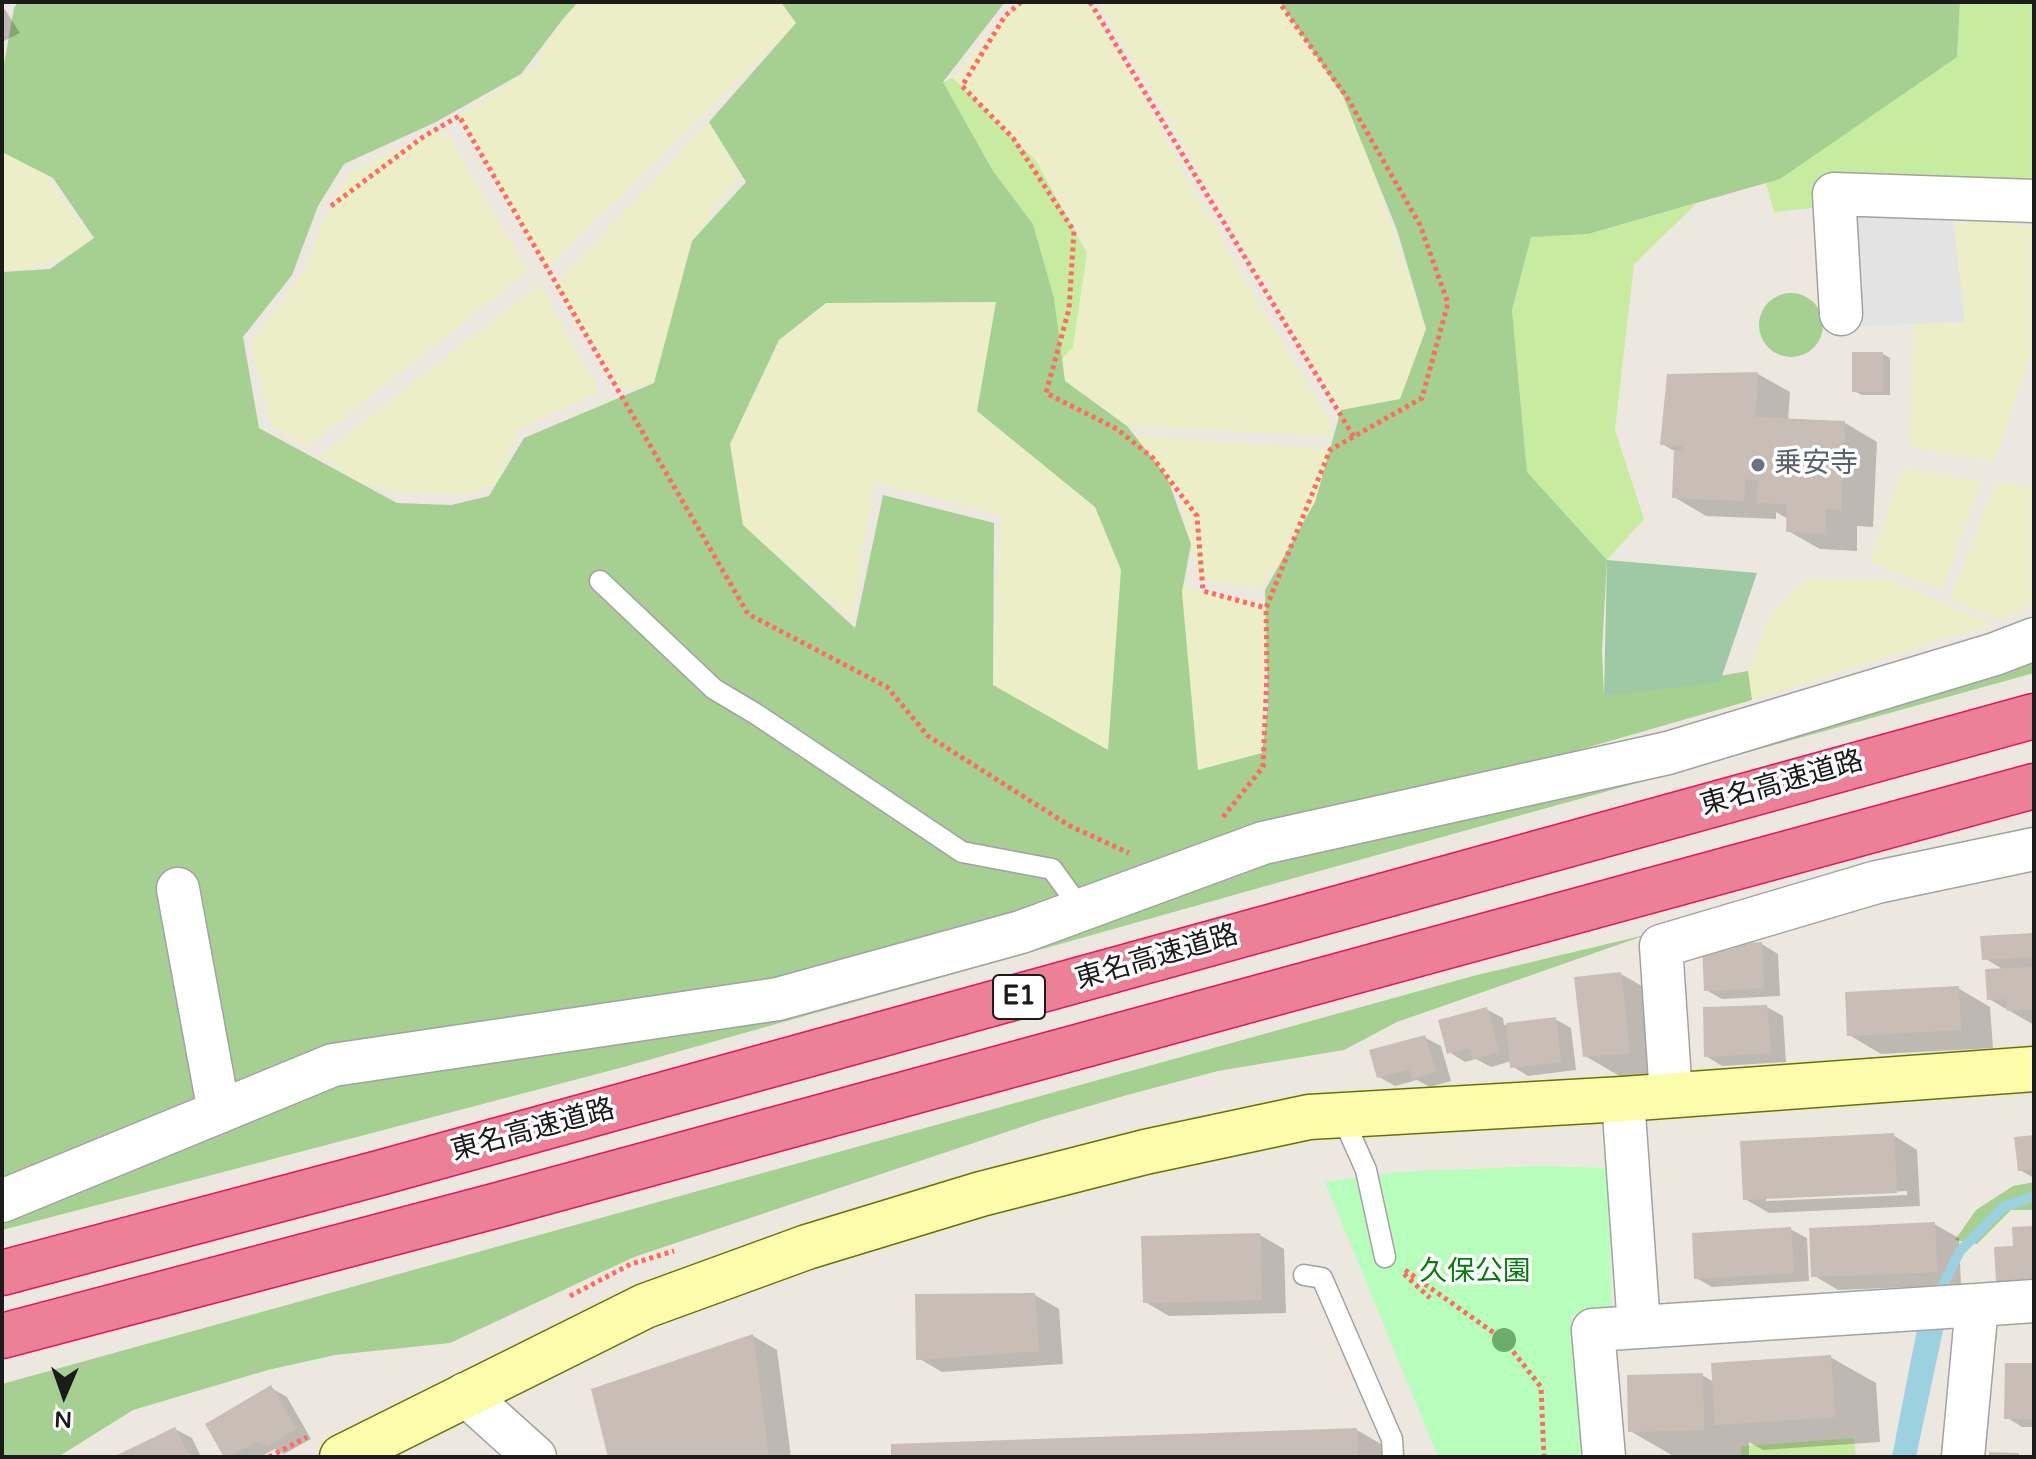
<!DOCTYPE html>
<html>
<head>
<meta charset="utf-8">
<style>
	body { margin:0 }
	#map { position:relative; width:2036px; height:1459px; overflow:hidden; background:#ede8df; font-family:"Varela Round",sans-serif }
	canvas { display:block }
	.frame { position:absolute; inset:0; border:4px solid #1b1b1b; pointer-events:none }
	.north { position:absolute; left:24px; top:1355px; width:80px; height:80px; -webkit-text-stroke:6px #fff; paint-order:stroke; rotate:182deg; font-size:22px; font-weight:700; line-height:32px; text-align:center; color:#1b1b1b }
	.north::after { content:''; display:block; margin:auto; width:28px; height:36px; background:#1b1b1b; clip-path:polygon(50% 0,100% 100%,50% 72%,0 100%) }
</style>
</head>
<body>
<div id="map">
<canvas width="2036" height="1459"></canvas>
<div class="frame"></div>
<div class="north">N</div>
</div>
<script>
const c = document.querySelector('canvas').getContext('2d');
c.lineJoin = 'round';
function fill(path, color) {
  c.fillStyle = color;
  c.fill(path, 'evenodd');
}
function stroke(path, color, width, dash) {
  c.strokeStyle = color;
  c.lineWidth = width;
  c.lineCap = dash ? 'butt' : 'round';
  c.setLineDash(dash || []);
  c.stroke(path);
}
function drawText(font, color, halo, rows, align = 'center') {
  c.font = font + ' "Varela Round","Noto Sans JP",sans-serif';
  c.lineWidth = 7;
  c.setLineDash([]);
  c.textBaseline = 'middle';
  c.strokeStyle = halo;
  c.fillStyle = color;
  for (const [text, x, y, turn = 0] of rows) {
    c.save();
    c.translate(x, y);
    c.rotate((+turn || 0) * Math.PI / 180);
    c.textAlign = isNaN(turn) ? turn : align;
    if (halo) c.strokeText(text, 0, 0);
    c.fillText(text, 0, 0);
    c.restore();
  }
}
fill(new Path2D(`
	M578 2H781L797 23 547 268 459 116 535 67 563 19Z
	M1017 2H1089L1252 292 1328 417 1333 436 1127 426 1065 381 1062 359 1073 347 1087 246 1036 161 953 78Z
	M1098 2H1284L1348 99 1426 329 1400 399 1341 410Z
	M709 122 739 176 692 241 679 287 660 368 654 384 621 391 555 284Z
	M444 128 528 271 306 448 271 426 250 343 305 270 325 216 351 171Z
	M2 151 39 167 93 242 41 267 2 269Z
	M1954 218 2034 226V345L1994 461 1910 447 1914 324 1964 321Z
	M540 284 600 392 520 428 496 484 466 495 399 492 360 482 319 456Z
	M996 302 977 411 1095 507 1121 570 1108 751 993 685 1001 516 874 482 852 620 743 525 730 444 758 388 779 340 826 303Z
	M1135 435 1330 450 1307 529 1259 588 1199 579 1180 494Z
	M1903 468 1981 481 1943 590 1869 562Z
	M1996 482 2034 488V603L2000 619 1950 599Z
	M1804 580H1891L1991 624 1752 700 1748 671 1771 613Z
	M1181 586 1266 608 1262 753 1198 770Z`), '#eceec8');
fill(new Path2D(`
	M1960 2H2034V184L1774 212 1766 183 1957 57Z
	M953 78 1036 161 1087 253 1073 347 1062 359 1054 298 1033 224 993 171 943 82Z
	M1697 203 1634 264 1615 430 1644 519 1607 560 1527 472 1512 310 1531 236 1588 234Z
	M1854 1438 1856 1457H1741V1446Z`), '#c7eca0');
fill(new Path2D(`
	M18 2H578L563 19 521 74 436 122 344 164 318 206 292 275 243 337 259 428 397 503 451 505 489 496 524 438 654 383 692 241 746 182 709 122 796 23 781 2H1005L943 82 993 171 1033 224 1054 298 1065 381 1127 426 1167 477 1191 544 1182 592 1198 770 1262 753 1268 705 1265 590 1315 502 1341 410 1400 399 1426 329 1397 230 1343 96 1280 2H1960L1957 57 1780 179 1588 234 1531 237 1512 310 1527 472 1607 560 1602 650 1604 696 1748 671 1752 700 1506 771 740 1005 320 1070 2 1201V272L50 269 94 238 53 178 2 152V75L14 8ZM996 302 977 411 1095 507 1121 570 1108 750 993 685 994 523 883 495 855 628 743 525 730 444 779 340 826 303Z
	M1759 325a32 32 0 1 1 64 0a32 32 0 1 1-64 0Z
	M2034 648V673L1305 875 620 1068 2 1230V1212L338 1077 429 1066 1309 844Z
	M1649 934 1397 1022 1344 1050 1218 1071 1127 1095 1045 1119 634 1257 450 1343 335 1355 268 1370 133 1410 58 1457H2V1384L1473 976Z
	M2034 1182V1210H2011L1977 1244 1955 1240 1976 1210 2013 1186Z`), '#a5d091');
fill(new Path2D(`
	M1607 560 1757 573 1720 682 1604 696Z`), '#9fc8a4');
fill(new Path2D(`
	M1537 1166 1607 1168 1612 1310 1571 1315 1582 1457H1438L1325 1182 1399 1172Z`), '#b7fdbb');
fill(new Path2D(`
	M1952 207 1965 322 1863 326 1852 211Z`), '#e3e3e3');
fill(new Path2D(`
	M1944 1326 1916 1457H1900L1921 1333Z`), '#9cd1df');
fill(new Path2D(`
	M2 5 20 33 2 42Z
	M1883 354 1890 358V395H1862L1854 391Z
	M1758 374 1790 392 1788 420 1845 423 1877 442 1873 527 1857 526V551L1820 549 1788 531V519L1776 512V519L1706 516 1674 497 1676 452 1662 444Z
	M2034 935V1025L1989 999 2004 970 1984 958Z
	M1762 944 1778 954 1780 996 1722 999 1706 990Z
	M1621 974 1666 1000 1675 1078 1630 1082 1585 1056Z
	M1958 988 1990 1007 1993 1048 1881 1054 1849 1035Z
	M1767 1007 1783 1016 1786 1062 1722 1066 1706 1056Z
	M1486 1009 1503 1018 1504 1025 1555 1019 1571 1028 1576 1070 1528 1076 1512 1066V1061L1491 1067 1476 1059 1465 1062 1449 1052Z
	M1424 1037 1441 1046 1451 1081 1430 1087 1417 1080 1395 1086 1379 1077Z
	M1893 1135 1917 1150 1920 1206 1769 1213 1745 1199ZM1907 1191V1195L1766 1201V1197Z
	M2034 1137V1178L2020 1170Z
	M1934 1224 1959 1238 1961 1285 1838 1290 1813 1275Z
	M1790 1229 1807 1238 1809 1281 1712 1287 1696 1278Z
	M1260 1235 1284 1249 1286 1313 1169 1316 1145 1302Z
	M1035 1295 1059 1309 1063 1364 942 1372 918 1358Z
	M753 1336 777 1350 791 1457H611Z
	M1830 1357 1876 1383 1880 1442 1763 1450 1749 1442V1455L1675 1457 1630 1431 1702 1375 1714 1382Z
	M2034 1365V1427H2022L2006 1417Z
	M271 1388 287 1397 311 1439 284 1454 275 1449 260 1457H226Z
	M175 1429 192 1438 201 1457H118Z
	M1357 1430 1381 1444 1382 1457H893Z`), '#0003');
stroke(new Path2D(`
	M1937 1297 1960 1251 2003 1207 2034 1196
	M1897 1457 1923 1325 1926 1318`), '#9cd1df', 10);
fill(new Path2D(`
	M1852 352H1883V392H1852Z
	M1758 372 1755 417 1845 421 1841 510 1826 509 1825 534 1786 532 1787 504 1757 503 1758 480 1745 479 1744 501 1672 498 1674 450 1683 451V446L1660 445 1667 374Z
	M2034 933V957L1982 960 1980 936Z
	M1762 942 1764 988 1704 991 1702 945Z
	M2034 967V1009L2007 1011 2006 999 1987 1000 1985 969Z
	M1621 972 1630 1053 1583 1057 1574 977Z
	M1959 986 1961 1030 1847 1036 1845 992Z
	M1767 1005 1771 1053 1704 1057 1703 1007Z
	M1487 1007 1499 1052 1473 1059 1470 1048 1447 1054 1438 1020Z
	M1556 1017 1561 1062 1510 1068 1506 1023Z
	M1425 1035 1436 1072 1412 1079 1409 1069 1377 1078 1369 1050Z
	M1894 1133 1897 1193 1743 1200 1740 1141Z
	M2034 1135V1169L2018 1171 2014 1137Z
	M1935 1222 1937 1272 1811 1277 1809 1228Z
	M2034 1226V1281L1996 1283 1994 1247 2013 1246 2012 1227Z
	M1791 1227 1794 1273 1694 1279 1692 1233Z
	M1260 1233 1262 1300 1143 1303 1141 1236Z
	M1035 1293 1039 1351 916 1360 915 1294Z
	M753 1334 769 1457H608L591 1389Z
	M1831 1355 1835 1417 1715 1425 1711 1363Z
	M2005 1363H2034V1419H2004Z
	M1703 1373 1704 1430 1628 1432 1627 1375Z
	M271 1385 296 1429 267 1447 258 1441 229 1457H224L205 1424Z
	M175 1427 190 1457H113Z
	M1357 1428 1358 1457H891V1444Z
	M1989 1452 2019 1453V1457H1989Z`), '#c9beb5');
const lane = new Path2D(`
	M600 581 714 689 756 714 962 852 1052 869 1081 909
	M1342 1116 1366 1170 1385 1257
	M1304 1275 1322 1278 1392 1439 1393 1457`);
const street = new Path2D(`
	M1841 314 1834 194 2034 201
	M178 889 219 1112
	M1671 1096 1661 946 1877 882 2034 849
	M1623 1099 1639 1327
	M2 1201 333 1065 778 999 1021 932 1263 843 1668 753 1995 654 2034 639
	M465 1394 535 1457
	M1604 1457 1593 1330 1977 1305
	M1963 1457 1977 1305 2034 1301`);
const secondary = new Path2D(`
	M342 1457 645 1306 807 1247 981 1194 1145 1152 1309 1117 1623 1099 2034 1069`);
const highway = new Path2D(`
	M2 1273 379 1173 2034 716
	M2 1336 498 1205 2034 786`);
stroke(lane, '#a2a2a2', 23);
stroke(street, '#a2a2a2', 45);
stroke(secondary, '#697300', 47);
stroke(highway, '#df1861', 47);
stroke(new Path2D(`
	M1021 2 1005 16 962 86 1013 138 1074 231 1069 309 1046 393 1117 429 1153 458 1197 516 1203 591 1266 608
	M1090 2 1354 437
	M331 206 423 137 459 116 748 614 887 687 928 736 1070 826 1129 853
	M1223 817 1263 767 1267 674 1266 608 1330 450 1422 398 1448 303 1420 225 1348 99 1279 2
	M1405 1270 1504 1340 1541 1387 1544 1457
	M1404 1274 1430 1298
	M570 1296 631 1264 674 1251
	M269 1457 307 1437`), '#ff6b5e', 5, [4, 4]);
stroke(lane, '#fff', 20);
stroke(street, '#fff', 42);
stroke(secondary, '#fbfdad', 44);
stroke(highway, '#eb8096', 44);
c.fillStyle = '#6dad6b';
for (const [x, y] of [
	[1504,1340]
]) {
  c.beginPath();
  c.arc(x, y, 12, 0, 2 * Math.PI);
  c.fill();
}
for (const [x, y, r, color] of [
	[1758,465,8,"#6b7280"]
]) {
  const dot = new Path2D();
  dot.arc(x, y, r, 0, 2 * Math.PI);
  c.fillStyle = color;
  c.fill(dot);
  stroke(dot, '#fff', 3);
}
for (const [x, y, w] of [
	[1019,997,52]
]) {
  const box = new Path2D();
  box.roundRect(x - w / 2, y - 22, w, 44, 6);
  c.fillStyle = '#fff';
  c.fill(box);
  stroke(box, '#1b1b1b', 2);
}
drawText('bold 26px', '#1b1b1b', null, [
	["E1",1019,997]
]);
drawText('28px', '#5b616d', '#fff', [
	["乗安寺",1774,465]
], 'left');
drawText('28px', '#1b1b1b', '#fff', [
	["東名高速道路",1782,784,-16],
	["東名高速道路",1157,958,-16],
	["東名高速道路",533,1131,-15]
]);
drawText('28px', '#047d0c', '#fff', [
	["久保公園",1475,1273]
]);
</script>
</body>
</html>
